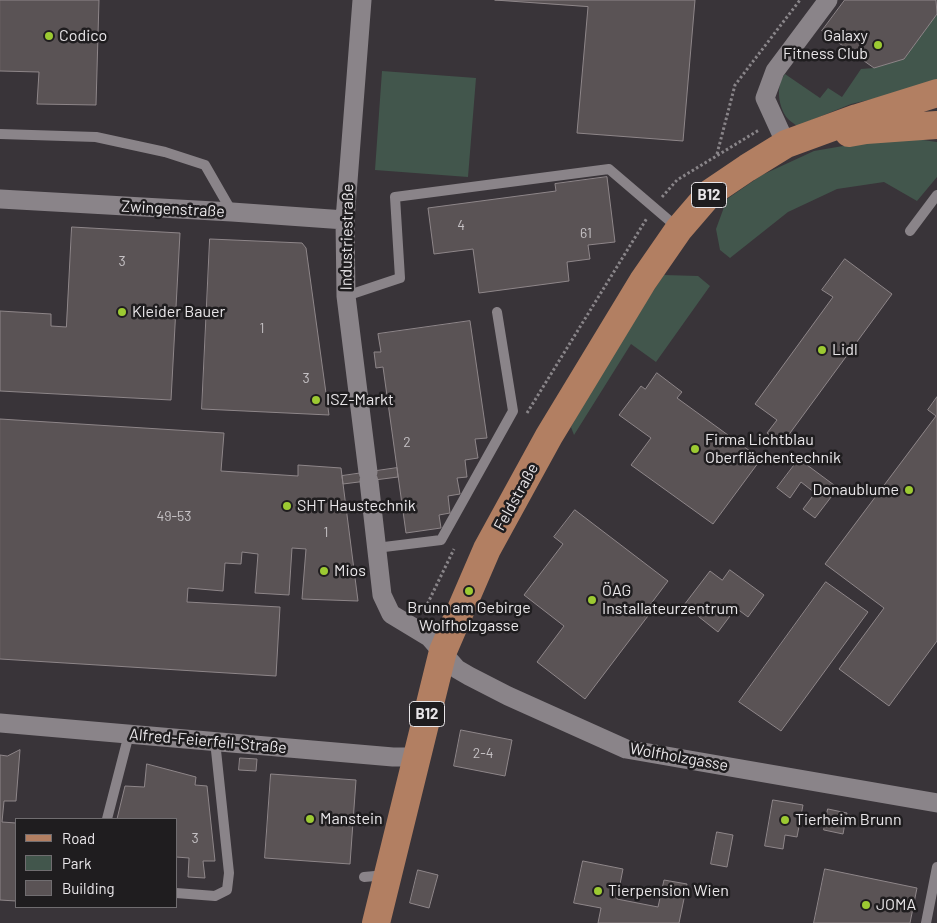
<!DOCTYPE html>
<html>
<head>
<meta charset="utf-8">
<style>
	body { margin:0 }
	#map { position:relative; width:937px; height:923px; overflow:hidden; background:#393439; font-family:Barlow,sans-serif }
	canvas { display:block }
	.legend { position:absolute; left:15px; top:818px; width:162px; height:90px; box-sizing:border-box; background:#1f1d1f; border:1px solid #706d70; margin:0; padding:6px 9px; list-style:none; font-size:15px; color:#e9e6e9 }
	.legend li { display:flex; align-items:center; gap:10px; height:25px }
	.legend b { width:25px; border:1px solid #706d70 }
</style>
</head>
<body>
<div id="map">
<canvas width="937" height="923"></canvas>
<ul class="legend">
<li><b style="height:6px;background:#b27f62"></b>Road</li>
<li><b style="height:14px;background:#42564c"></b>Park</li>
<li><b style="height:14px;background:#5a5355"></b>Building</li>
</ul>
</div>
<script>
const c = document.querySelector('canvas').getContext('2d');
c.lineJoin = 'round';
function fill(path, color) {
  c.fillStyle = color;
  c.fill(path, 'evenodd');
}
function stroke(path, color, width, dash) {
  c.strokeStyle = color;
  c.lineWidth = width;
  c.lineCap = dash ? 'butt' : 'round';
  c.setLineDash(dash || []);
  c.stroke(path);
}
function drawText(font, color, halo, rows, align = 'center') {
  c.font = font + ' Barlow,sans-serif';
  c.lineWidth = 5;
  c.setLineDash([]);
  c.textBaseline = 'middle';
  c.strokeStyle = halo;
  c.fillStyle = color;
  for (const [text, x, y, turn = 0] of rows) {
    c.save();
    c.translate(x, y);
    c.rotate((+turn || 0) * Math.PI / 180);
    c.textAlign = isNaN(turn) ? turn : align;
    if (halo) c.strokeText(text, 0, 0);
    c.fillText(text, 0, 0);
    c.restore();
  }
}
fill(new Path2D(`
	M937 14V84L851 104 797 126C793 123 787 119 785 115 778 103 776 85 785 74L820 98 828 88 842 97 861 69 874 68 904 59Z
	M382 71 476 78 468 177 375 170Z
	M916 139 937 142V177L917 201 884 182 837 189 788 212 730 258 720 250 716 229 727 199 762 175 814 151 872 141Z
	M664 275 698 276 710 286 656 362 631 344 574 435 571 427 615 347Z`), '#42564c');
const building = new Path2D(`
	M0 0H99L96 105 37 104 39 72 0 71Z
	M495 0H695L683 141 577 133 588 7Z
	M845 0H936L937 14 904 59 874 68 822 31Z
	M607 177 615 242 588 245 590 259 567 262 569 281 479 293 473 249 434 254 428 208 556 191 555 184Z
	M72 227 180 233 171 400 0 391V311L51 314V326L66 327Z
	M210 239 302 243 306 248 329 415 202 409Z
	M845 259 892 294 782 444 767 433 777 420 755 404 833 297 822 290Z
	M470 321 487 438 475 439 478 458 465 460 467 477 457 478 460 494 448 496 450 513 439 515 441 528 406 533 383 367 376 368 374 352H381L378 334Z
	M657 373 682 392 677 398 761 459 713 524 631 465 651 438 619 415 641 386 645 389Z
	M937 397V641L889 706 839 669 884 608 825 564 936 416 928 410Z
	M0 419 224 433 221 471 298 476V465L341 468 358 601 302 599 306 549 292 548 289 595 255 593 258 554 242 552 241 564 225 563 223 591 188 588 187 602 280 607 276 676 0 659Z
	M799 459 838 488 815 518 803 509 815 493 801 482 790 498 777 488Z
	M397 468 398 477 343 484 342 476Z
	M575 510 668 581 650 605 654 608 585 699 537 662 564 626 524 595 563 544 554 537Z
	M730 570 764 595 748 617 736 608 718 632 684 605 710 571 722 580Z
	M826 582 868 612 781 731 739 702Z
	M461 730 512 740 505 776 454 766Z
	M20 750 16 801H4L2 822 16 823V901L0 900V755L7 756Z
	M240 758 257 759 256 771 239 770Z
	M147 764 196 777 195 785 207 786 215 861H203L205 878 188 877 189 858 176 857V819H117L125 786 144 787Z
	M271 774 356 780 350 864 265 858Z
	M773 800 803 805 797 837 785 835 783 849 765 846Z
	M828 809 847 813 843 834 824 830Z
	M717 832 733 835 727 867 711 864Z
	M583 861 623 869 617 899 658 907 664 880 687 884 679 923H598L601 908 574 903Z
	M825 869 917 888 910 923H814Z
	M418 870 438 875 429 908 410 903Z`);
fill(building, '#5a5355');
stroke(building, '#8e8689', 1);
stroke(new Path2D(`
	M717 154 735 85 800 0
	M662 197 677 180 759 130
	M527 413 647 218
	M423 613 454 549`), '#898589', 3, [2.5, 2.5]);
stroke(new Path2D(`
	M0 134 96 137 165 152 205 165 232 212
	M910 231 937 195
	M346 296 400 278 395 197 609 169 678 228
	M376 548 441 540 513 411 497 312
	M107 819 129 734
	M364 877 386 875
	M176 893 215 896 227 890 229 873 215 741
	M926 923 937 867`), '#8a8489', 10);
stroke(new Path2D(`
	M362 0 345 220 346 296 368 472
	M786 144 765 98 775 71 828 0
	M0 199 232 212 345 220
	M369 481 382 595 391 614 429 637 457 669 469 676 508 696 626 749 937 803
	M0 723 393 757H416`), '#8a8489', 19);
stroke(new Path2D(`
	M849 133 866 130 937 125
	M376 923 443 651 487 549 549 436 643 281 679 229 710 193 747 168 786 144 857 118 937 93`), '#b27f62', 28);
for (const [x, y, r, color] of [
	[49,36,5,"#9cca32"],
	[878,45,5,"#9cca32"],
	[122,312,5,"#9cca32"],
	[822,350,5,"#9cca32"],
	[316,400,5,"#9cca32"],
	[695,449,5,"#9cca32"],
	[909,490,5,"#9cca32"],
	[287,506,5,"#9cca32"],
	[324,571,5,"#9cca32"],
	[469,591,5,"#9cca32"],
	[592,600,5,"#9cca32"],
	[310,819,5,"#9cca32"],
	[785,820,5,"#9cca32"],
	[598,891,5,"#9cca32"],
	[866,905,5,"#9cca32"]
]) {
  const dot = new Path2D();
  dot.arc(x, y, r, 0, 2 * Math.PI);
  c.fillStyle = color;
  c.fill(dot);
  stroke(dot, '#1f1d1f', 2);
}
drawText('14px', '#c5c1c4', null, [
	["4",461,225],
	["61",586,233],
	["3",122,261],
	["1",262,328],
	["3",306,378],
	["2",407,442],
	["49-53",174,516],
	["1",326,532],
	["2-4",483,753],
	["3",195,838]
]);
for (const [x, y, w] of [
	[709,195,35],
	[427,714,35]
]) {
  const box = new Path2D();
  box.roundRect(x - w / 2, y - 12.5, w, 25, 4);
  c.fillStyle = '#1f1d1f';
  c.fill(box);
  stroke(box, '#e9e6e9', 1);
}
drawText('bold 15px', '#e9e6e9', null, [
	["B12",709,195],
	["B12",427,714]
]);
drawText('16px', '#e9e6e9', '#1f1d1f', [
	["Codico",59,36],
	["Galaxy",868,36,"right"],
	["Fitness Club",868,54,"right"],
	["Kleider Bauer",132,312],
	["Lidl",832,350],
	["ISZ-Markt",326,400],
	["Firma Lichtblau",705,440],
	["Oberflächentechnik",705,458],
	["Donaublume",899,490,"right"],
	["SHT Haustechnik",297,506],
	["Mios",334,571],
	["ÖAG",602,591],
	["Installateurzentrum",602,609],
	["Brunn am Gebirge",469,608,"center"],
	["Wolfholzgasse",469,626,"center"],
	["Manstein",320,819],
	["Tierheim Brunn",795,820],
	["Tierpension Wien",608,891],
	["JOMA",876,905]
], 'left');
drawText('16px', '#e9e6e9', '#1f1d1f', [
	["Zwingenstraße",173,209,3],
	["Industriestraße",347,237,-89],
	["Feldstraße",516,497,-61],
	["Alfred-Feierfeil-Straße",208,741,5],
	["Wolfholzgasse",679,757,10]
]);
</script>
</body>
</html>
